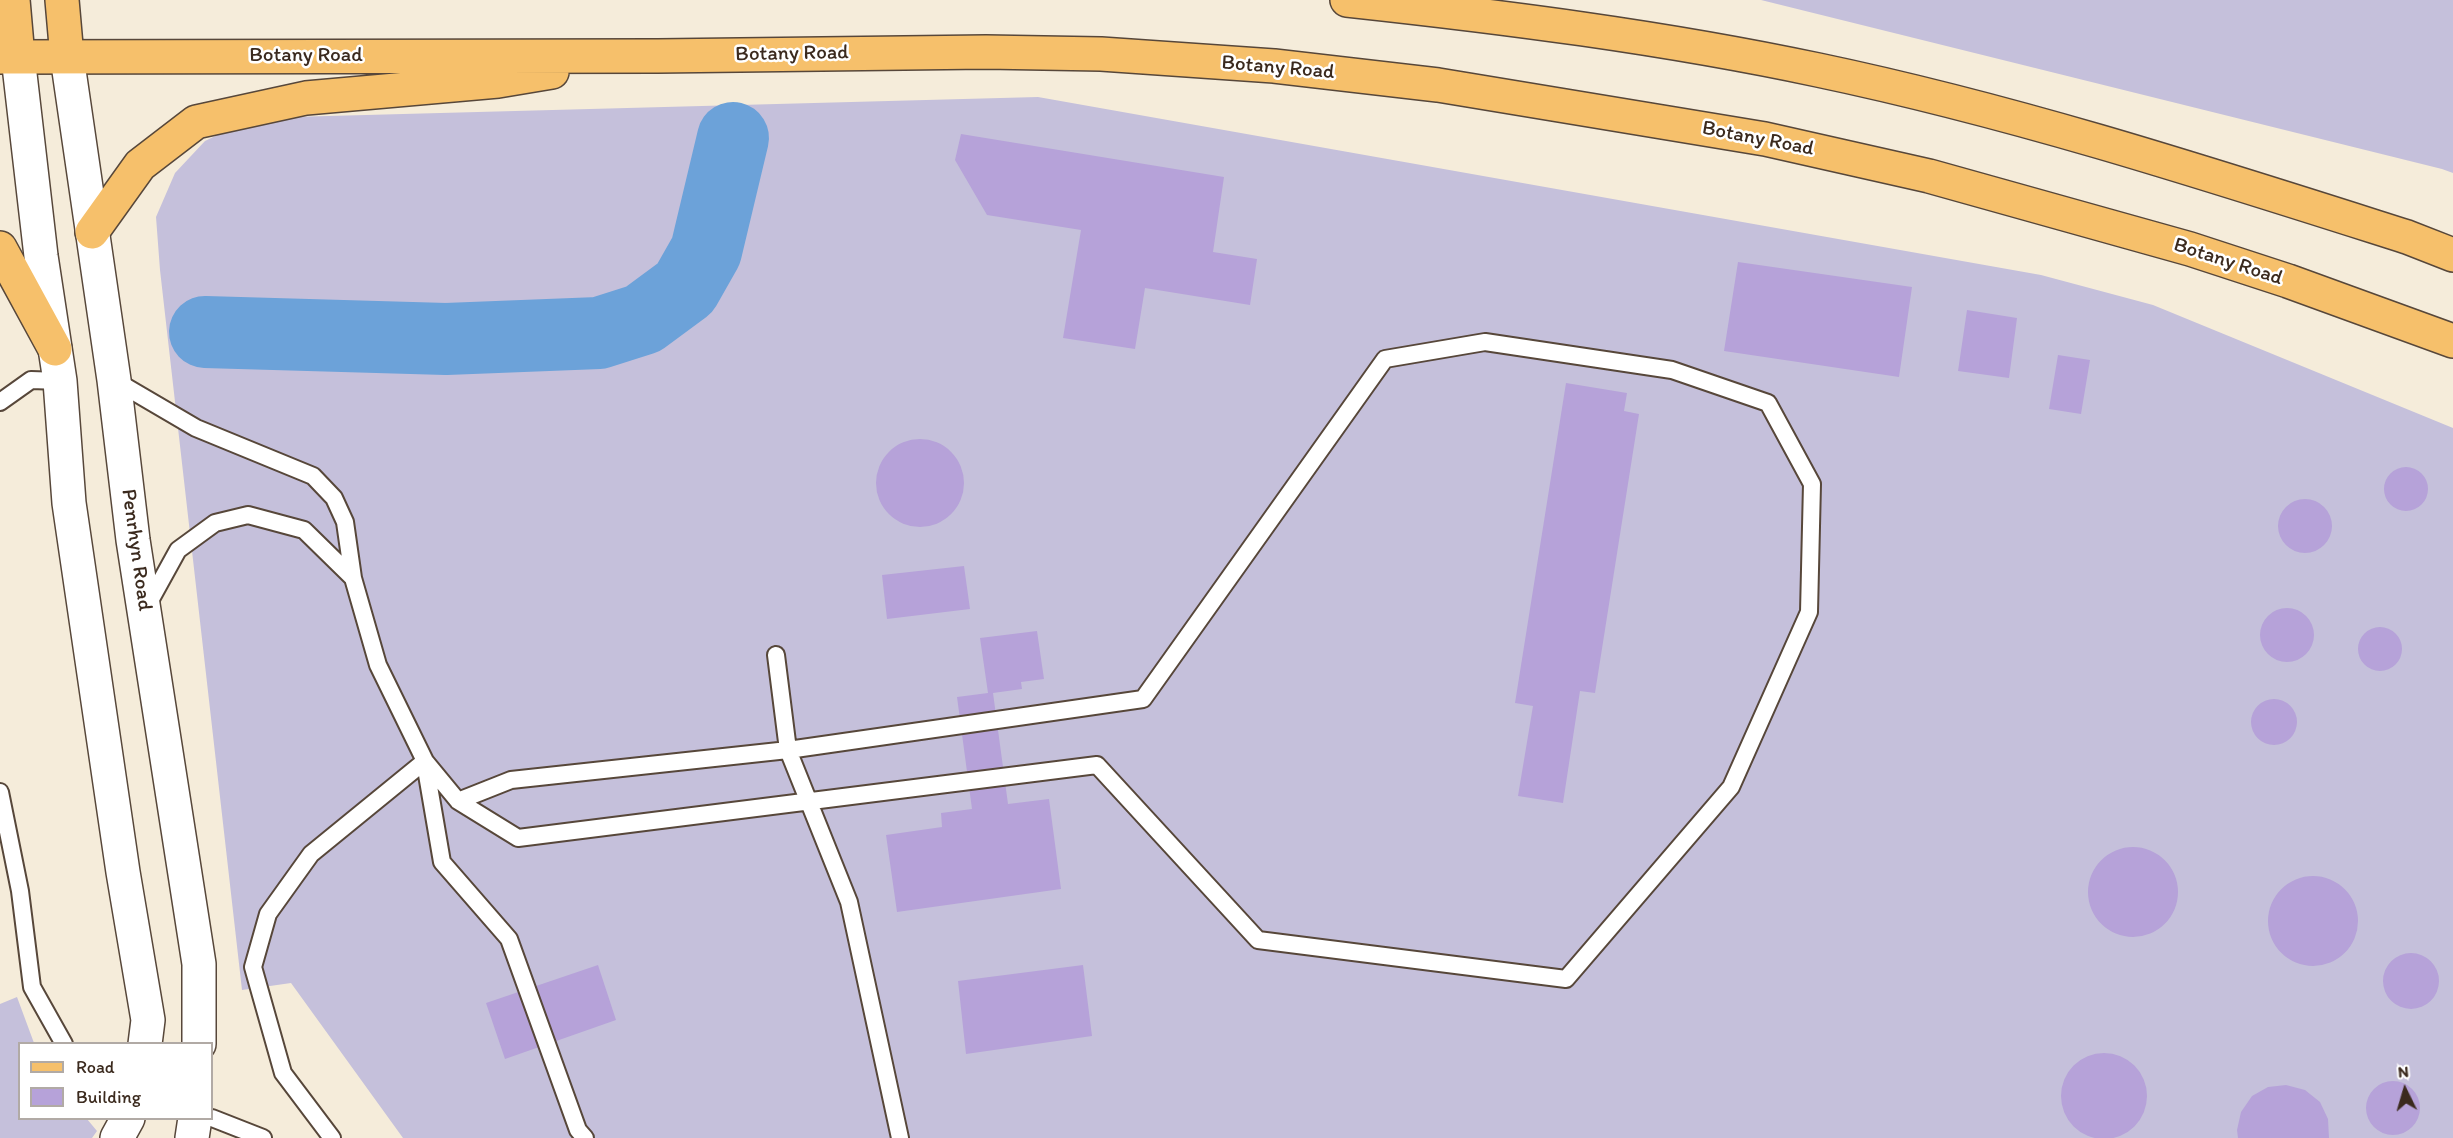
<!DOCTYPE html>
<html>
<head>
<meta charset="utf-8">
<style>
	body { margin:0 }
	#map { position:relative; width:2453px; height:1138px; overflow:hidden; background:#f5ecda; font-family:Itim,sans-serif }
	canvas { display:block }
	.legend { position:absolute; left:18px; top:1042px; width:195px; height:78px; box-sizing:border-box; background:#fff; border:2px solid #b1aaa5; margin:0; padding:8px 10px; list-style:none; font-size:18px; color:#3b2a1e }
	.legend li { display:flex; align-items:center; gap:12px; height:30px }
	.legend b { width:30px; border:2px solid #b1aaa5 }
	.north { position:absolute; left:2375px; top:1060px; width:60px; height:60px; -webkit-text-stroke:4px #fff; paint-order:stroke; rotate:355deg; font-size:16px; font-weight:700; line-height:24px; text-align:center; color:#3b2a1e }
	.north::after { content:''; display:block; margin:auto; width:21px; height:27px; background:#3b2a1e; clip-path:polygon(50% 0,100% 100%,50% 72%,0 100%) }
</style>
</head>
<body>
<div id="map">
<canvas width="2453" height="1138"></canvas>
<ul class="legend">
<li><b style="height:8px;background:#f6c06b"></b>Road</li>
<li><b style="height:16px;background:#b6a2d9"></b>Building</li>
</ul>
<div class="north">N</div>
</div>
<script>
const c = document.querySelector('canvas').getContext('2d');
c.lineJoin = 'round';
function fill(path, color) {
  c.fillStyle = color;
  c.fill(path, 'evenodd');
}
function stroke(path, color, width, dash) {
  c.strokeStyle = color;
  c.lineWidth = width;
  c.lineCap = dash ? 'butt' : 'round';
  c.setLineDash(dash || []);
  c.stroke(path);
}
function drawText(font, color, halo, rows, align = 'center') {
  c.font = font + ' Itim,sans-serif';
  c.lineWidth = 5;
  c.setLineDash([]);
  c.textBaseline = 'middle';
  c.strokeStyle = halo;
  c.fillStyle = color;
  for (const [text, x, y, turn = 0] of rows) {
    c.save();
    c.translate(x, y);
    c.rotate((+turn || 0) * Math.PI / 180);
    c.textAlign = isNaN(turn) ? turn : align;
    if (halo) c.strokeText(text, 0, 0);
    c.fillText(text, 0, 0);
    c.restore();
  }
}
fill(new Path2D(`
	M1761 0H2453V173L2442 169Z
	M1038 97 2041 275 2153 305 2453 428V1138H403L291 983 242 990 160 270 156 217 175 173 205 141 246 121 291 117Z
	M17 997 34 1043 20 1044V1118L87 1119 97 1131 92 1138H0V1004Z`), '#c5c0db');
stroke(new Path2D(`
	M205 332 446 339 599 333 643 319 685 288 706 251 733 138`), '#6ca2d9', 72);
fill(new Path2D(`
	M961 134 1224 177 1213 252 1257 259 1250 305 1145 288 1135 349 1063 338 1081 230 987 215 955 160Z
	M1738 262 1912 287 1899 377 1724 351Z
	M1967 310 2017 318 2009 378 1958 371Z
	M2058 355 2090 360 2081 414 2049 409Z
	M1566 383 1627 393 1624 411 1639 414 1595 693 1580 691 1563 803 1518 796 1533 706 1515 703Z
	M876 483a44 44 0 1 1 88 0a44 44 0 1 1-88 0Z
	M2384 489a22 22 0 1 1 44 0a22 22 0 1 1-44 0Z
	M2278 526a27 27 0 1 1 54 0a27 27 0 1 1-54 0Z
	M964 566 970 609 887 619 882 575Z
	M2260 635a27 27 0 1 1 54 0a27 27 0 1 1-54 0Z
	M2358 649a22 22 0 1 1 44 0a22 22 0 1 1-44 0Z
	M1037 631 1044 679 1021 682 1022 689 993 693 1008 804 1049 799 1061 889 897 912 886 835 942 827 941 813 972 809 957 697 988 693 980 638Z
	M2251 722a23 23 0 1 1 46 0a23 23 0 1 1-46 0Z
	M2088 892a45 45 0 1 1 90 0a45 45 0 1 1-90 0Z
	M2268 921a45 45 0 1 1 90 0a45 45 0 1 1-90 0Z
	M2383 981a28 28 0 1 1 56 0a28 28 0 1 1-56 0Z
	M598 965 616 1020 505 1059 486 1003Z
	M1083 965 1092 1036 966 1054 958 981Z
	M2061 1096a43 43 0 1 1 86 0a43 43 0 1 1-86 0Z
	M2366 1108a27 27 0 1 1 54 0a27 27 0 1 1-54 0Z
	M2286 1085 2305 1090 2320 1102 2328 1119 2329 1138H2238L2237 1130 2241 1112 2252 1096 2268 1087Z`), '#b6a2d9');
const lane = new Path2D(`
	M114 380 196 428 313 476 334 498 345 522 353 578 378 665 425 761 458 801 518 838 1097 765 1258 940 1566 979 1731 787 1809 612 1812 484 1768 403 1672 370 1485 342 1385 359 1143 699 788 750 511 780 458 801
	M0 402 31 380 60 381
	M146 608 178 550 215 523 248 515 304 530 353 578
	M776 655 788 750 849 902 900 1138
	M425 763 442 862 509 939 578 1130 585 1138
	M0 792 20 891 32 987 64 1044
	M212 1118 263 1138
	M332 1138 283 1073 253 967 268 914 311 854 425 761`);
const street = new Path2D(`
	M18 57 41 256 60 381 69 503 123 872 148 1020 145 1044
	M67 57 114 380 133 540 199 964V1044
	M117 1138 128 1118
	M192 1138 195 1118`);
const primary = new Path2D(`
	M13 0 18 57
	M62 0 67 57
	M1347 0C1504 17 1662 37 1818 70 2018 112 2212 175 2407 237L2453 255
	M0 57 658 56 986 52 1101 54 1274 66 1438 85 1765 139 1929 176 2190 249 2288 281 2453 341
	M92 232 140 165 196 122 306 98 498 81 552 72
	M0 248 55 349`);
stroke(lane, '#57473a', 20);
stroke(street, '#57473a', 36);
stroke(primary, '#57473a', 36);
stroke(lane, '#fff', 16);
stroke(street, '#fff', 33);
stroke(primary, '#f6c06b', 33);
drawText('21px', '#3b2a1e', '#fff', [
	["Botany Road",792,54,-1],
	["Botany Road",306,56],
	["Botany Road",1278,68,5],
	["Botany Road",1758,139,11],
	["Botany Road",2228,262,18],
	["Penrhyn Road",136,550,82]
]);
</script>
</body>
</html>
